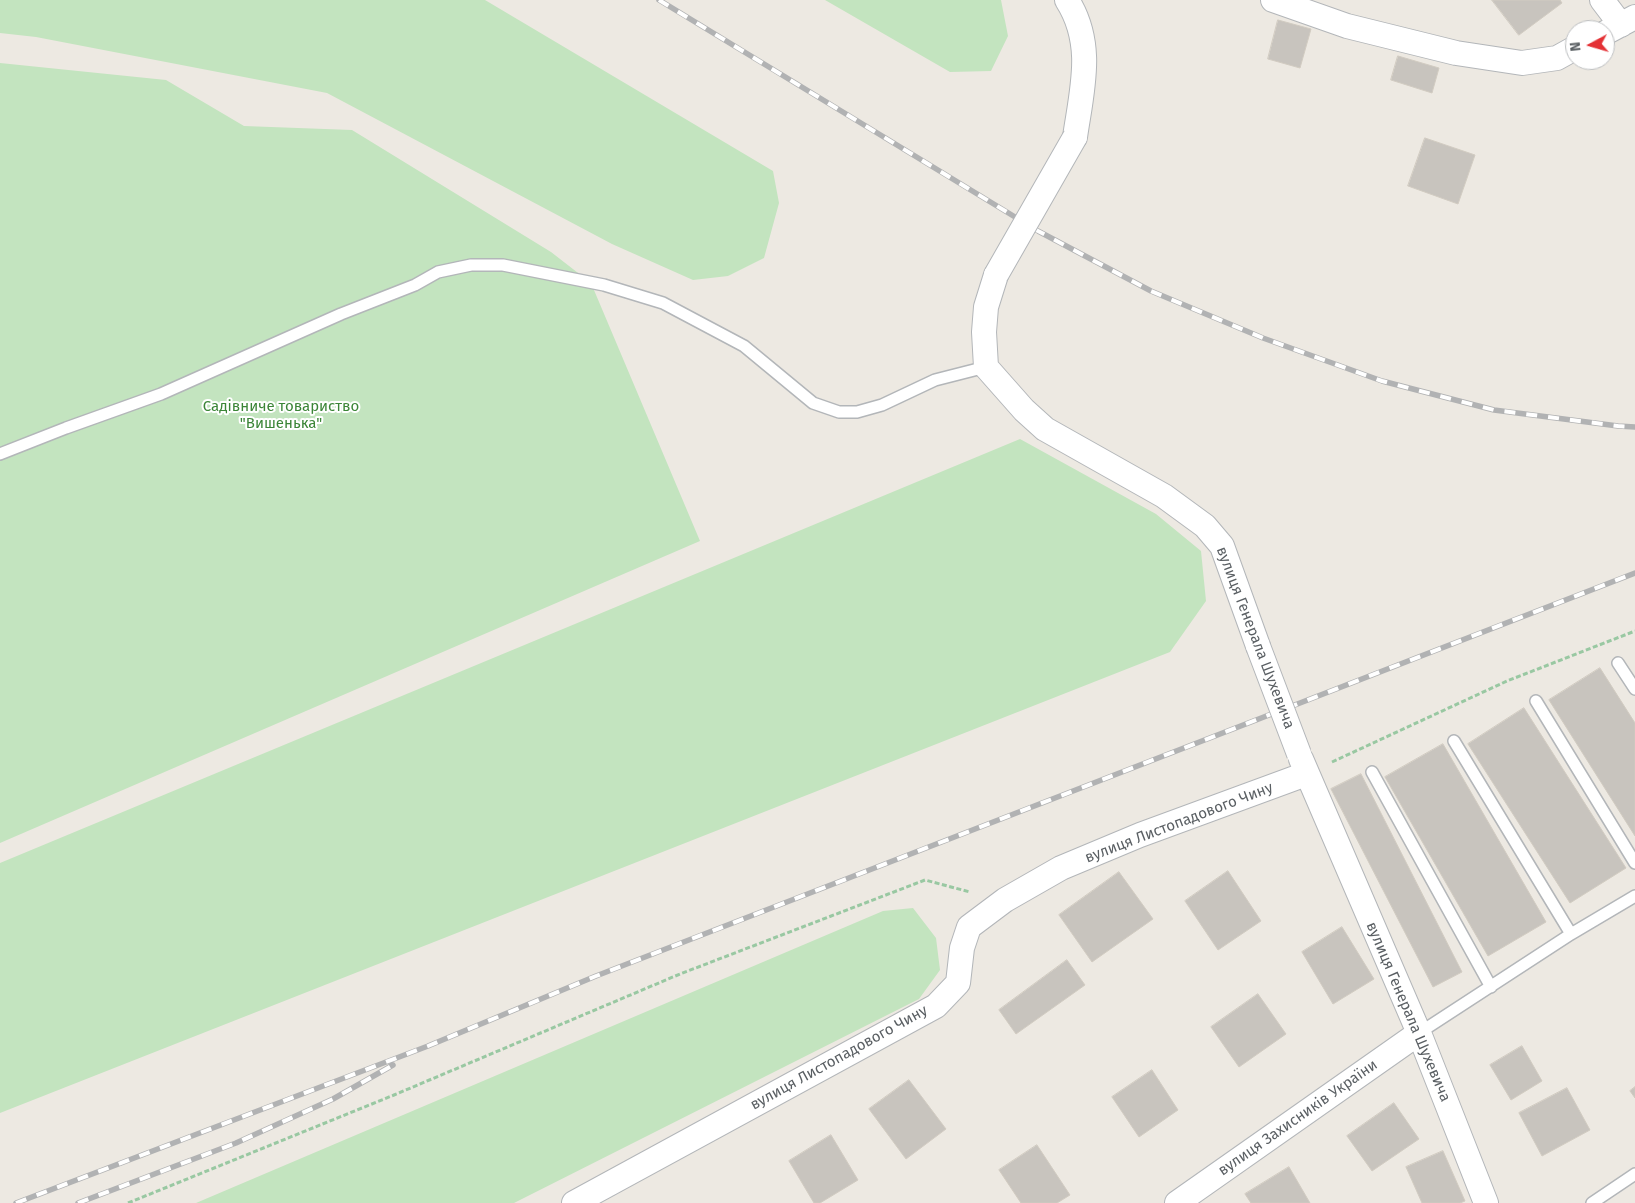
<!DOCTYPE html>
<html>
<head>
<meta charset="utf-8">
<style>
	body { margin:0 }
	#map { position:relative; width:1635px; height:1203px; overflow:hidden; background:#ede9e2; font-family:"Fira Sans",sans-serif }
	canvas { display:block }
	.north { position:absolute; left:1565px; top:20px; width:50px; height:50px; box-sizing:border-box; background:#fff; border:1px solid #bdbfc1; border-radius:50%; rotate:264deg; font-size:14px; font-weight:700; line-height:20px; text-align:center; color:#5a5f63 }
	.north::after { content:''; display:block; margin:auto; width:18px; height:22px; background:#e43135; clip-path:polygon(50% 0,100% 100%,50% 72%,0 100%) }
</style>
</head>
<body>
<div id="map">
<canvas width="1635" height="1203"></canvas>
<div class="north">N</div>
</div>
<script>
const c = document.querySelector('canvas').getContext('2d');
c.lineJoin = 'round';
function fill(path, color) {
  c.fillStyle = color;
  c.fill(path, 'evenodd');
}
function stroke(path, color, width, dash) {
  c.strokeStyle = color;
  c.lineWidth = width;
  c.lineCap = dash ? 'butt' : 'round';
  c.setLineDash(dash || []);
  c.stroke(path);
}
function drawText(font, color, halo, rows, align = 'center') {
  c.font = font + ' "Fira Sans",sans-serif';
  c.lineWidth = 4;
  c.setLineDash([]);
  c.textBaseline = 'middle';
  c.strokeStyle = halo;
  c.fillStyle = color;
  for (const [text, x, y, turn = 0] of rows) {
    c.save();
    c.translate(x, y);
    c.rotate((+turn || 0) * Math.PI / 180);
    c.textAlign = isNaN(turn) ? turn : align;
    if (halo) c.strokeText(text, 0, 0);
    c.fillText(text, 0, 0);
    c.restore();
  }
}
fill(new Path2D(`
	M0 0H485L773 171 779 203 764 258 728 276 693 280 612 244 327 93 36 37 0 33Z
	M825 0H1001L1008 36 991 71 950 72Z
	M0 63 166 80 244 126 352 130 551 252 591 283 700 541 0 843Z
	M1020 439 1156 514 1201 551 1206 601 1170 652 0 1113V863Z
	M913 908 936 938 940 970 919 999 514 1203H196L883 911Z`), '#c3e4bf');
const building = new Path2D(`
	M1492 0H1560L1562 3 1519 35Z
	M1278 20 1311 29 1300 68 1268 59Z
	M1398 56 1439 68 1432 93 1391 80Z
	M1425 138 1475 155 1458 204 1408 186Z
	M1600 668 1635 723V836L1549 700Z
	M1524 708 1626 868 1570 903 1468 744Z
	M1443 744 1546 922 1488 956 1385 777Z
	M1361 774 1462 972 1433 987 1331 789Z
	M1228 871 1261 921 1218 950 1185 901Z
	M1119 872 1153 919 1092 962 1059 915Z
	M1342 927 1374 979 1333 1004 1302 952Z
	M1067 960 1085 985 1016 1034 999 1010Z
	M1258 994 1286 1034 1239 1067 1211 1027Z
	M1522 1046 1542 1081 1511 1100 1490 1065Z
	M1152 1070 1178 1110 1139 1137 1112 1097Z
	M909 1080 946 1129 906 1159 869 1109Z
	M1635 1087V1098L1630 1091Z
	M1567 1088 1590 1130 1542 1156 1519 1113Z
	M1394 1103 1419 1139 1372 1171 1347 1136Z
	M831 1135 858 1180 820 1203H814L789 1161Z
	M1037 1145 1070 1195 1057 1203H1021L999 1170Z
	M1443 1151 1465 1201 1460 1203H1422L1406 1167Z
	M1289 1167 1310 1203H1251L1245 1194Z`);
fill(building, '#c8c4be');
stroke(building, '#d1cbc1', 1);
const lane = new Path2D(`
	M0 454 66 428 161 394 341 314 415 285 438 272 471 265H503L604 285 663 303 744 346 813 403 839 412H857L882 405 935 380 986 367
	M1618 663 1635 689
	M1536 701 1635 863
	M1454 741 1571 934
	M1372 772 1491 987
	M1419 1033 1571 934 1635 896
	M1592 1203 1635 1174`);
const street = new Path2D(`
	M1067 0C1095 44 1082 89 1075 137
	M1273 0 1347 26 1456 53 1522 63 1557 58 1575 48
	M1602 0 1621 25
	M1605 33 1635 17
	M996 275 986 307 984 332 986 367 1024 410 1045 429 1164 496 1205 526 1222 546 1258 646
	M1301 759 1419 1033 1486 1203
	M574 1203 936 1006 958 983 962 948 969 927 1005 900 1061 868 1140 835 1306 774
	M1177 1203 1419 1033`);
stroke(lane, '#b3b6b9', 14);
stroke(street, '#b3b6b9', 26);
stroke(new Path2D(`
	M1332 762 1507 681 1635 631
	M128 1203 394 1095 680 974 925 880 970 892`), '#99c8a2', 3, [5, 2.5]);
stroke(lane, '#fff', 11);
stroke(street, '#fff', 24);
const rail = new Path2D(`
	M659 0 1038 231 1151 291 1263 338 1382 381 1494 410 1618 426 1635 427
	M16 1203 428 1046 596 976 1635 573
	M78 1203 236 1143 333 1099 393 1065`);
stroke(rail, '#b1b2b3', 5.5);
stroke(rail, '#fff', 4, [11]);
const streetBridge = new Path2D(`
	M996 275 1075 137
	M1258 646 1299 754`);
stroke(streetBridge, '#b3b6b9', 26, []);
stroke(streetBridge, '#fff', 24);
drawText('15px', '#3b8537', '#fff', [
	["Садівниче товариство",281,407],
	["\"Вишенька\"",281,424]
]);
drawText('15px', '#5a5f63', '#fff', [
	["вулиця Генерала Шухевича",1255,638,69],
	["вулиця Листопадового Чину",1179,823,-21],
	["вулиця Генерала Шухевича",1408,1012,67],
	["вулиця Листопадового Чину",839,1058,-29],
	["вулиця Захисників України",1298,1118,-35]
]);
</script>
</body>
</html>
